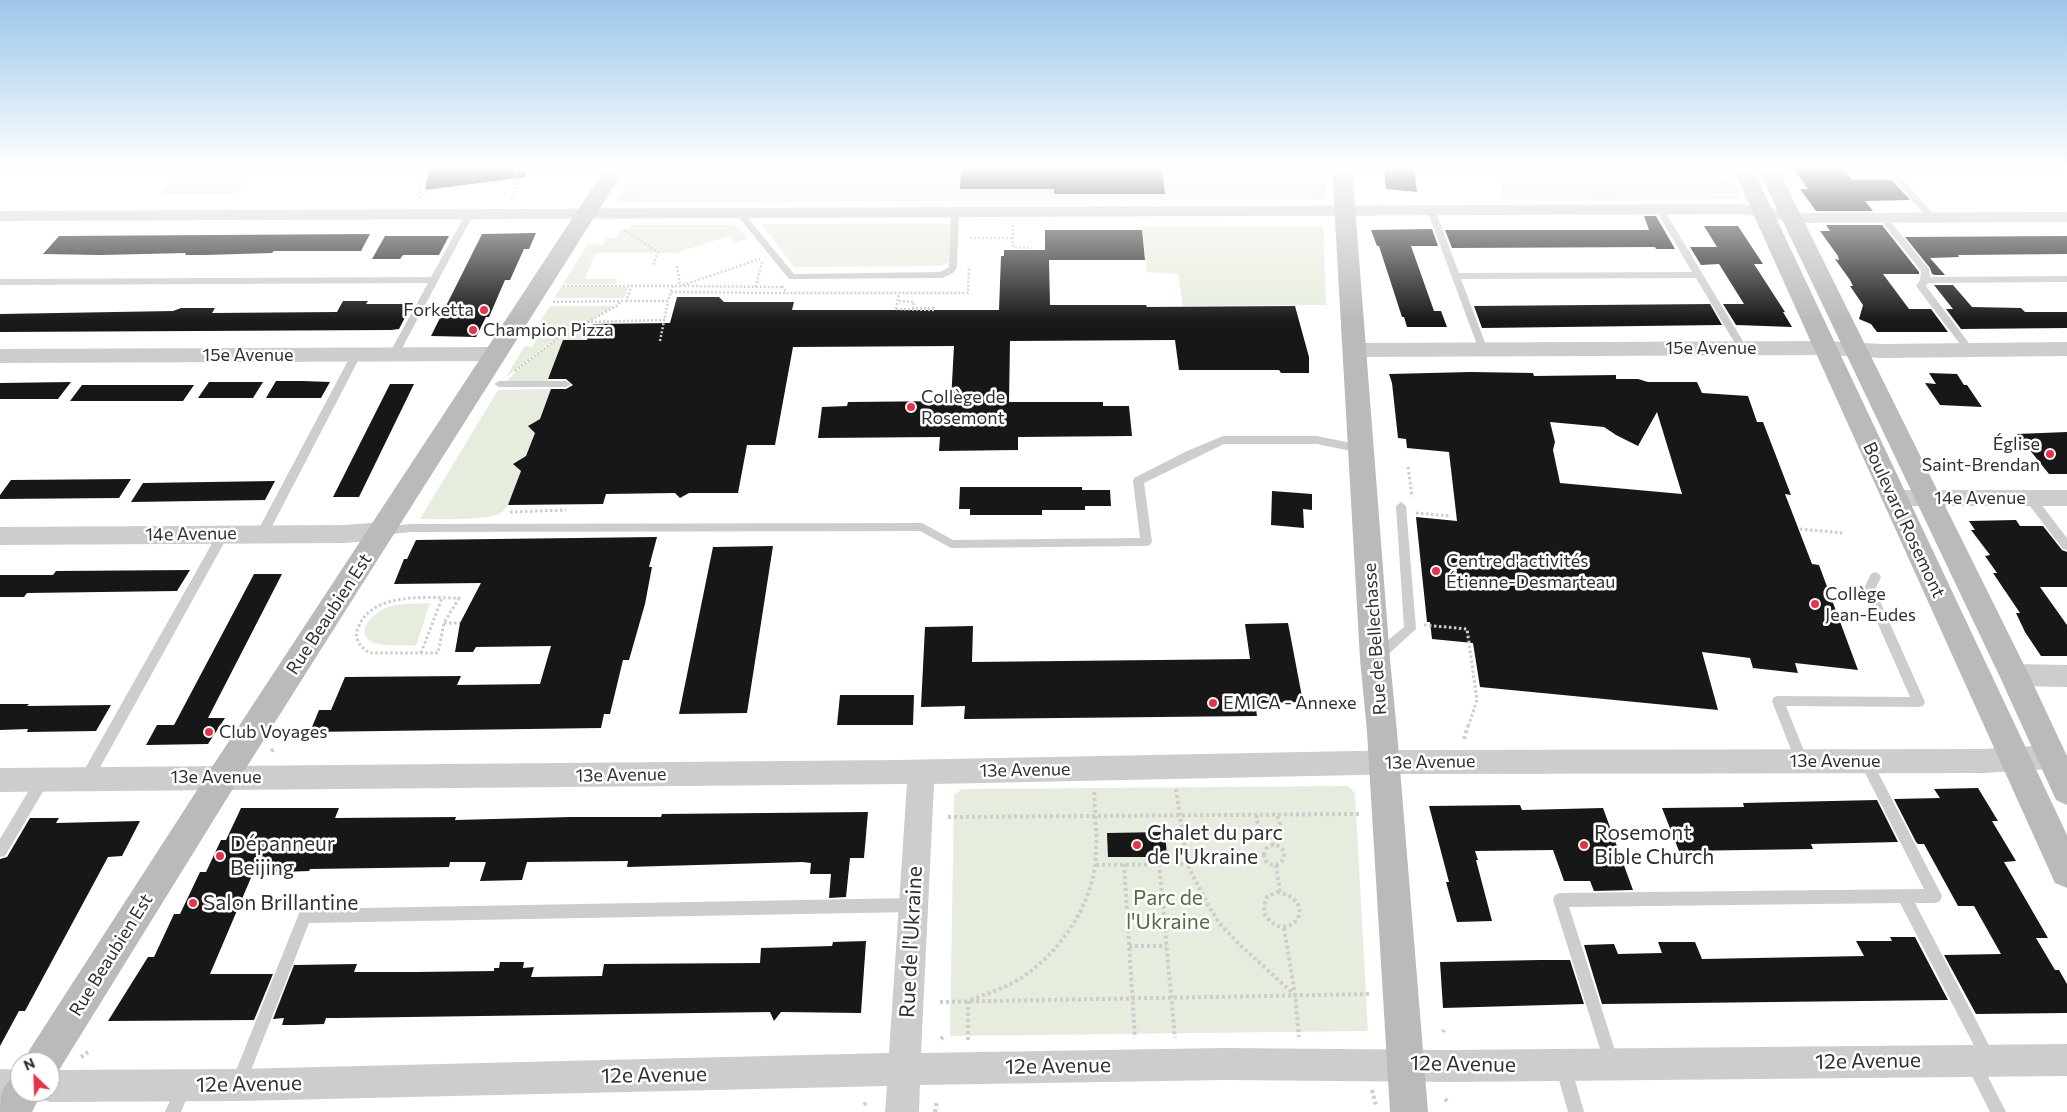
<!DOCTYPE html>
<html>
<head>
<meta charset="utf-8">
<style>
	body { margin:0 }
	#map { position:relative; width:2067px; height:1112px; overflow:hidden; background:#fff; font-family:Commissioner,sans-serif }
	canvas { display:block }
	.north { position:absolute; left:10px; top:1052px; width:50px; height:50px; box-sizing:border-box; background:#fff; border:1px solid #acacac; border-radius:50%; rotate:336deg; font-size:14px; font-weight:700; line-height:20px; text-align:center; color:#303030 }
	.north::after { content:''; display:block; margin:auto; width:18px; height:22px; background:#e63348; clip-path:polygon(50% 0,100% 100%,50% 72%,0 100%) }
</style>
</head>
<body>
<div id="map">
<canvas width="2067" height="1112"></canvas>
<div class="north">N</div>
</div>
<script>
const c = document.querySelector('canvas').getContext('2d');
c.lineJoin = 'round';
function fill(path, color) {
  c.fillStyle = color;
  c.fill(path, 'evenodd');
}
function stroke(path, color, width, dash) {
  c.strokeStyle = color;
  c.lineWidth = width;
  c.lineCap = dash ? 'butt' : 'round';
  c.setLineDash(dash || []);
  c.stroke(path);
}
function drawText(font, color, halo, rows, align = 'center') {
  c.font = font + ' Commissioner,sans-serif';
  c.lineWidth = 5;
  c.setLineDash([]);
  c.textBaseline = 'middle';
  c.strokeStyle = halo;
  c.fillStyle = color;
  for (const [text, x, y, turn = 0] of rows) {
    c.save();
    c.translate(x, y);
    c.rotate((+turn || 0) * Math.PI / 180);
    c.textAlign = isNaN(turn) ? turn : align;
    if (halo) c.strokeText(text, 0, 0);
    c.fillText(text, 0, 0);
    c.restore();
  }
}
fill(new Path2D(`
	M184 167H255L235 194H160Z
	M637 167H1325L1326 197 1320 200 619 202 617 200Z
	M1496 167H1728L1741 196 1740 198 1736 199 1504 200Z
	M762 224H950L949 262 941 266 794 267Z
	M631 225H733L738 226 747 239 735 243 729 236 676 253H595L585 279H615L617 284H563L588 244 603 245 606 238H617L620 229H630Z
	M1142 226H1323L1326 305 1183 306 1178 274 1147 272Z
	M561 287H628L624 298H554Z
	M550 306H615L548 344 505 378 525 346 532 347 546 325 539 323Z
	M593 324 587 340H563L547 381H506C531 358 560 332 593 324Z
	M552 389 540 419 528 426 535 433 526 456 514 464 521 471C517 481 510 508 501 513 486 521 439 519 420 519L498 390Z
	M430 603 416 646C406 645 378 647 370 641 353 628 380 609 391 606 404 603 418 604 430 603Z
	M1348 786 1355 793 1368 1031 950 1036 954 795 962 789Z`), '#e7edde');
fill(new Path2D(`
	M429 167H525L526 177 425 190Z
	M961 167H1145V169H1162L1165 194H1054V189H960Z
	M1384 167H1414L1417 192 1386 189Z
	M1792 167H1842L1853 180H1892L1910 200 1865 201 1873 211H1816L1800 189H1808Z
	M1644 216H1656L1675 249H1656L1655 247 1452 248 1445 230H1649Z
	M1826 225H1882L1919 272V274H1883L1909 309H1931L1948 332H1877L1871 324 1859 319 1863 305 1850 286H1853L1850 280 1835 259 1839 260 1838 256 1820 231H1830Z
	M1704 226H1738L1763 264H1754L1785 312H1783L1792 327 1736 325 1723 304H1744L1719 264 1701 265 1690 247H1717Z
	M1432 229 1438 246H1411L1434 311H1441L1447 327H1407L1404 317H1402L1379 246H1377L1371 230Z
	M1045 230H1142L1145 260H1049L1050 305H1146L1147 307 1295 306 1309 357V373H1281L1279 370H1179L1175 340 1010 341 1009 402H1103V406H1129L1132 436 1018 437V450L939 451 940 437 818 438 822 407 847 406 848 402 951 401 954 346 793 347 775 445H747L738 493H689L680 498 675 493 606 494 603 504 508 505 521 471 513 464 526 456 535 433 528 426 540 419 551 389H566L573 385 566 379H548L563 340H587L593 324 670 323 677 297H719L724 302H794L792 310H999L1001 256H1004V250H1045Z
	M536 233 529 249H524L510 280H505L489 317H486L476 337 431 336 482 234Z
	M370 234 361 251H274L272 253 205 255H185L186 253 101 255 43 254 59 236Z
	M385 236H449L439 255H403L400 259H372Z
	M2067 236V254L1958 255 1959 257 1930 258 1945 275H1935L1932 274 1930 268 1905 237Z
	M1934 285H1953L1972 307 2021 308 2025 312H2067V328L1961 329 1946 309H1953Z
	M343 301H368L366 304H412L399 329 391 330 0 332V314L173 311 181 308H215L212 313 337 312Z
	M1710 304 1722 325 1482 328 1474 306Z
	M1471 372 1533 373 1534 376 1616 375V379H1638L1648 382H1697L1702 393 1748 396 1757 422H1763L1791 495 1785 494 1812 564 1819 565 1858 670 1795 663 1798 673 1753 668 1750 658 1702 652 1718 710 1480 687 1473 643 1432 639 1430 622H1427L1416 517 1457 521 1449 452 1407 448 1406 439 1398 438 1392 383 1389 374ZM1657 412 1682 494 1560 483 1553 450 1555 442 1550 422 1604 427 1616 435 1638 446Z
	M1929 373 1957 374 1964 385H1967L1982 407 1940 405 1925 383 1936 384Z
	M276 381H303L330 382 321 398H266Z
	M71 382 58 399H0V383Z
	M209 382H263L253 398H198Z
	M390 384H414L359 497H333Z
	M82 385H194L183 401H70Z
	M2067 432V474H2049L2017 434Z
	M131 479 119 498 0 499V495L11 480Z
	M275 481 265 500 131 502 143 483Z
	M960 487H1082V490H1110L1111 506H1085V510H1042V515H970V509H959Z
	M1272 491 1312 494V510L1303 509 1304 528 1271 525Z
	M2016 520 2020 526H2043L2062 550 2067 552V587H2040L2067 625V656H2041L2025 632 2016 613H2020L1993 573H1997L1985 556 1990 555 1971 530H1975L1969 521Z
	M657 537 649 567H652L645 604 629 660H623L610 714H604L601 728 310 732 319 710H331L345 677 461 676 457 685 540 684 551 646 476 647 473 652H455L460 623 481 583 394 584 404 559H407L416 540Z
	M773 546 747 713 679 714 713 547Z
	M190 570 177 591 27 593 24 597H0V575H53L56 571Z
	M254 574H282L208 718H225L208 744 146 745 157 725H174Z
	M1288 623 1303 702 1255 703 1257 716 964 719 965 706 921 707 925 627 973 626 972 662 1250 659 1245 624Z
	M840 695H914L913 725H837Z
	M0 704H29L27 706 111 705 96 731 27 732 28 729 0 730Z
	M1978 788 1998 821H1992L2016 861 2004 862 2048 938H2036L2055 970H2059L2067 984V1013L1976 1014 1944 955 2001 954 1974 906H1958L1924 844H1918L1916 842 1894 799 1940 798 1934 789Z
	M1877 800 1898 842 1811 844 1813 849 1679 851 1662 808 1744 807 1743 803Z
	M1520 805 1522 810 1603 808 1633 890 1594 891 1590 881H1564L1553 850 1475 851 1478 860H1476L1492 921 1457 922 1446 882H1449L1429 806Z
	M241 808H339L335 818 456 817 455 820 571 817H661L662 814 868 812 864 858H850L846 897 829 898 831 874H810L811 863 802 862 627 867 628 861 527 862 522 880 480 881 486 862H450L449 867 310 869 309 871 253 873 210 974H273L254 1020 108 1021 148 957H154L174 914H180L200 872H206L221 840H226Z
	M30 818H59L56 823 140 821 122 856 108 857 25 1011H19L0 1046V859L7 857Z
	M1165 832 1167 857H1108L1107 833Z
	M1890 937H1915L1948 1000 1602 1004 1584 945 1614 944 1618 954 1662 953 1658 942H1695L1702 959 1864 956 1856 941H1892Z
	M866 941 861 1013 781 1012 774 1021 770 1012 338 1018H326L324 1024 295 1025H282L284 1018 273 1019 294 965 357 964 354 972H416L494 971V968H499L500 962H524L523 968 534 967 531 977 602 976 604 964 760 963 761 948 832 946 833 942Z
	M1540 960H1570L1584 1004 1443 1008 1440 962Z`), '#171717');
stroke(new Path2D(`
	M1288 167 1319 195
	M1705 167 1729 188
	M514 173 533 170 534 167
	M1591 195 1603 167
	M419 197 423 167
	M627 197 689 167
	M419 198 428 190
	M511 200 515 192 516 169
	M1013 225V247L1029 248V250
	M624 230 658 252 653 266
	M970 238H1013
	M677 266 680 286 782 287
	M563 286H680L760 259
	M782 286 787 293H968L969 266
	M756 287 762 262
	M671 292 786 293
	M626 301H668L673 286
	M553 302 626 301 632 285
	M896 309 934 310V308H913L914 302 897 301
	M896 309 899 293
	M587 322 665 320
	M660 341 668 301
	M515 371 557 339 618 305 621 301`), '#cdcdcd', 2.5, [2, 2]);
stroke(new Path2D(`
	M1408 467 1412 497
	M510 512 566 510
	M1416 513 1451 516
	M1800 529 1843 533
	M459 598 444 623 438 653H370C361 648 353 639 358 628 372 591 427 598 459 598Z
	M444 623H460
	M1424 625 1467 629 1477 700 1468 727
	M421 653 442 598`), '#cdcdcd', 3, [2.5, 2.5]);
stroke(new Path2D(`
	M1464 739 1468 726
	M271 751 276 748
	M1176 789 1187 864 1208 905 1219 923 1240 945 1295 995 1299 1037
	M1257 815 1256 820 1260 827 1270 831 1276 829 1280 824 1277 815
	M948 817 1361 814
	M1270 831 1273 845
	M1264 855a10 10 0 1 1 20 0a10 10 0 1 1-20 0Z
	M1124 864 1135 1038
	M1159 864 1175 1038
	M1096 865 1187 864
	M1276 865 1280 892
	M1277 892C1321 901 1291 944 1268 919 1262 913 1264 905 1267 897Z
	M1284 928 1295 994
	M1129 946H1166
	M940 1002 1371 994
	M1443 1032 1444 1030
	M941 1039 943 1037
	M968 1040V1001C986 994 1005 988 1021 978 1058 954 1089 910 1095 866 1098 841 1095 814 1094 789
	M81 1057 88 1052
	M1372 1090 1376 1106
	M1445 1099 1448 1102
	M864 1105 867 1101
	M935 1112 937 1101`), '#cdcdcd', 4, [3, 3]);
fill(new Path2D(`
	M1884 167H1892L1934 215V219H1928Z
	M1431 207 1435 210 1459 273 1692 272 1656 210 1657 208H1663L1747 348 1742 351 1739 350 1696 278 1461 279 1487 348 1482 351 1479 350 1427 210Z
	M955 210 959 213 957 267 953 273 942 278 789 279 736 214 740 211 743 212 794 274 940 272 949 267 951 213Z
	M469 212 473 215 399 354 394 357 389 354 428 283 0 285V279L431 277 465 215Z
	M1883 215 1886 216 1929 269 1930 277 2067 276V282L1928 283 1926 286 1974 350 1972 352H1966L1916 286 1920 280 1921 271 1879 218Z
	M356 352 361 355 268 534 266 537H258L256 534 351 355Z
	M499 381H566L571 384 566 387H499L494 384Z
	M1223 436H1317L1361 445 1366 449 1361 453 1317 444H1224L1144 483 1152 542 1150 545 1146 546 951 548 920 531 411 532 383 535 377 531 383 527 411 524 922 523 953 540 1140 538 1133 481 1134 478 1187 451Z
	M2030 494 2034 495 2067 538V550L2063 549 2026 501 2025 498Z
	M1401 502 1406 506 1416 629 1382 660 1378 661 1374 660 1372 656 1374 652 1404 627 1396 506Z
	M223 530 229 534 92 782 87 784 82 782 80 778 82 774 219 531Z
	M1875 572 1879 574 1881 577 1875 590 1925 702 1923 706 1919 707 1786 706 1808 761 1807 765 1802 767 1797 765 1772 701 1774 697 1778 696 1910 697 1863 590 1871 574Z
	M1865 755 1870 757 1942 896 1940 901 1935 903H1915L1993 1053 1996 1058 1993 1063 1988 1066 1983 1063 1900 903 1569 907 1619 1063 1616 1068 1611 1071 1606 1068 1553 900 1555 895 1560 893 1924 889 1859 761 1860 757Z
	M43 773 48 775 50 779 48 783 5 856 0 857V839L38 775Z
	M913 898 918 900 920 905 918 910 913 912 309 923 244 1088 239 1091 234 1088 231 1083 298 916 300 911 305 909Z
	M1974 1056 1979 1059 2006 1112H1990L1966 1064 1969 1059Z
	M1563 1058 1568 1061 1571 1066 1584 1112H1568L1555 1066 1558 1061Z
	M183 1079 188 1082 191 1087 181 1112H165L178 1082Z`), '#cdcdcd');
fill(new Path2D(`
	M1741 204 1806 213 2067 212V222L1806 223 1741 214 0 221V211Z
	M1826 341 1882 344 2067 342V356L1882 358 1826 355 1355 357 1348 355 1345 350 1348 345 1355 343Z
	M496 347 503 349 506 354 503 359 496 361 0 363V349Z
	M1893 490H2067V506H1893L1885 504 1882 498 1885 492Z
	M383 522 391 525 395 531 391 537 383 540 344 543 0 545V527L344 525Z
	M2014 664 2067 665V687L2014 686 2005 683 2001 675 2005 667Z
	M2051 745 2061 748 2065 757 2061 766 2051 769 1983 773 1406 774 934 784 921 1053 1225 1048 1451 1050 2067 1044V1076L1451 1082 1225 1080 920 1085 919 1112H885L887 1086 238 1101 50 1102 38 1098 36 1092H50V1070L238 1069 889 1053 907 784 0 792V768L897 760 1406 750 1983 749Z
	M0 1069 20 1070V1092H34L32 1098 20 1102 0 1101Z`), '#cdcdcd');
fill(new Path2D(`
	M606 167H626L234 787 56 1075 50 1078V1062H24L30 1049 212 767Z
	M1332 167H1352L1390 659 1397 732 1428 1112H1390L1367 732 1360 659Z
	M1732 167H1752L2067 835V888L2055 883Z
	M1757 167H1777L2029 675 2067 756V805L2056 800 1999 675Z
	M20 1074V1092H42L32 1112H0C0 1094 2 1082 20 1074Z`), '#bababa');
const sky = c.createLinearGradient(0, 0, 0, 322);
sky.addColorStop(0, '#9cc6ea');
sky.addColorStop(0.52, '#fff');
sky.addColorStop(1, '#ffffff00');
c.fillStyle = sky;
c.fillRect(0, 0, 2067, 322);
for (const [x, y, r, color] of [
	[484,310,5,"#e63348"],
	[473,330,5,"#e63348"],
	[911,407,5,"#e63348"],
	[2050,454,5,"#e63348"],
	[1436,571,5,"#e63348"],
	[1815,604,5,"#e63348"],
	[1213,703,5,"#e63348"],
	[209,732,5,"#e63348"],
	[1137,845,5,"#e63348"],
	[1584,845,5,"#e63348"],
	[220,856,5,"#e63348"],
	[193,903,5,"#e63348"]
]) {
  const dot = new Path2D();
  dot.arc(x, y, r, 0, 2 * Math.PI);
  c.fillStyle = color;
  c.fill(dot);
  stroke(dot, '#fff', 2);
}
drawText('18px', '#303030', '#fff', [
	["Forketta",474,310,"right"],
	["Champion Pizza",483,330],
	["Collège de",921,397],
	["Rosemont",921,418],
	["Église",2040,444,"right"],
	["Saint-Brendan",2040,465,"right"],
	["Centre d'activités",1446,561],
	["Étienne-Desmarteau",1446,582],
	["Collège",1825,594],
	["Jean-Eudes",1825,615],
	["EMICA - Annexe",1223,703],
	["Club Voyages",219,732]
], 'left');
drawText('18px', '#303030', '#fff', [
	["15e Avenue",1711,348],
	["15e Avenue",248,355],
	["14e Avenue",1980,498],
	["Boulevard Rosemont",1904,520,65],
	["14e Avenue",191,534,-1],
	["Rue Beaubien Est",329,614,-57],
	["Rue de Bellechasse",1375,639,-94],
	["13e Avenue",1835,761],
	["13e Avenue",1430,762,-1],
	["13e Avenue",1025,770,-1],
	["13e Avenue",621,775,-1],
	["13e Avenue",216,777],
	["Rue Beaubien Est",111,955,-58]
]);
drawText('21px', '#303030', '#fff', [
	["Chalet du parc",1147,833],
	["de l'Ukraine",1147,857],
	["Rosemont",1594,833],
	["Bible Church",1594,857],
	["Dépanneur",230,844],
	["Beijing",230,868],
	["Salon Brillantine",203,903]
], 'left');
drawText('21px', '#556d3d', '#fff', [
	["Parc de",1168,898],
	["l'Ukraine",1168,922]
]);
drawText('21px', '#303030', '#fff', [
	["Rue de l'Ukraine",911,942,-87],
	["12e Avenue",1868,1061,-1],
	["12e Avenue",1463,1064,1],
	["12e Avenue",1058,1066,-1],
	["12e Avenue",654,1075,-1],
	["12e Avenue",249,1084,-1]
]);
</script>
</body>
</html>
